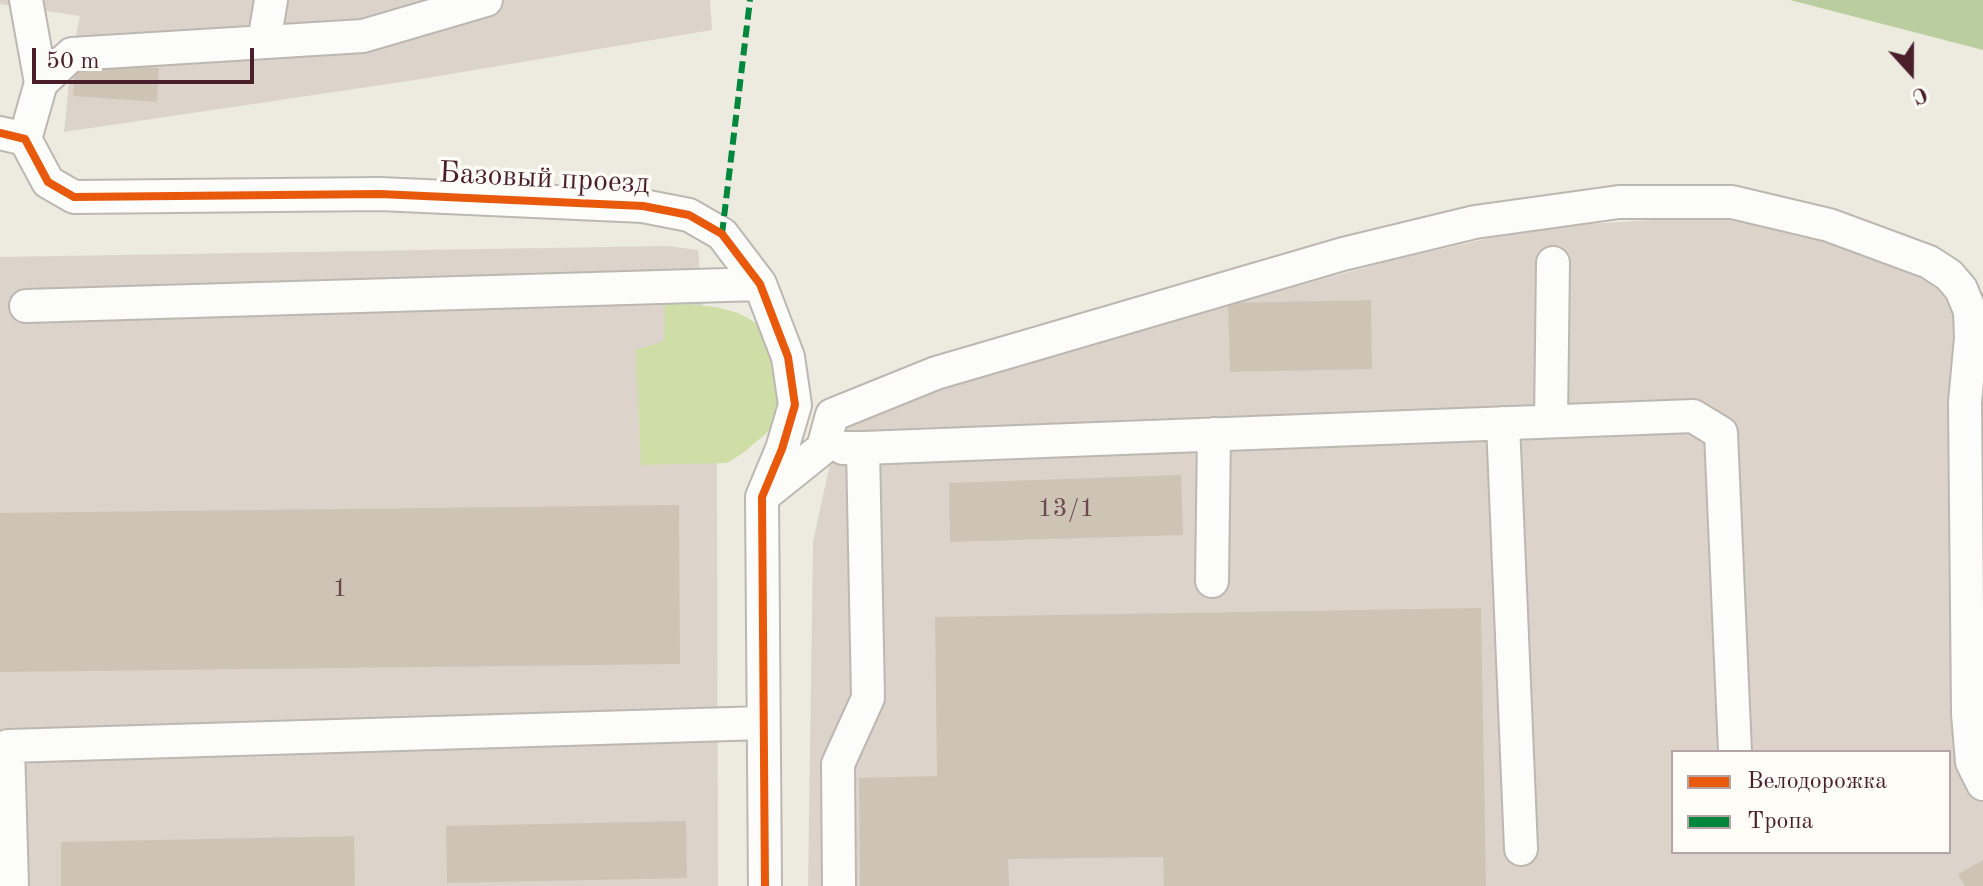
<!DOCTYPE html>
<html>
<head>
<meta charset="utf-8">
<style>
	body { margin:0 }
	#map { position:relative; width:1983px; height:886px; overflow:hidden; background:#edebe0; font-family:"Old Standard TT",serif }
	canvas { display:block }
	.legend { position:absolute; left:1671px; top:750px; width:280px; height:104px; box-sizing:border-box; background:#fdfcf7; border:2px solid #b5a4a5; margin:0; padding:10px 14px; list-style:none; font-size:24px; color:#4a1f2b }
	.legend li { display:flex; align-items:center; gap:16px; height:40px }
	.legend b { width:40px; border:2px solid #b5a4a5 }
	.north { position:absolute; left:1871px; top:32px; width:80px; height:80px; -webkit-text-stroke:6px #fdfcf7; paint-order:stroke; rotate:159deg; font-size:22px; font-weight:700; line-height:32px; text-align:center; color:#4a1f2b }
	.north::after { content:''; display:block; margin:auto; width:28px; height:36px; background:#4a1f2b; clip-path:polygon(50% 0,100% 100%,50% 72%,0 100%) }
	.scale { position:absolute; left:32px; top:48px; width:222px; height:36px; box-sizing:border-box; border:4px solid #4a1f2b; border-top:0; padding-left:10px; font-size:24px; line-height:28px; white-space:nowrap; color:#4a1f2b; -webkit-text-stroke:6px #fdfcf7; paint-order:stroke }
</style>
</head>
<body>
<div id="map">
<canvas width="1983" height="886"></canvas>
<ul class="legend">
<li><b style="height:10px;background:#e8590c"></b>Велодорожка</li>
<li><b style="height:10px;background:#00873e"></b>Тропа</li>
</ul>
<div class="north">С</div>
<div class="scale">50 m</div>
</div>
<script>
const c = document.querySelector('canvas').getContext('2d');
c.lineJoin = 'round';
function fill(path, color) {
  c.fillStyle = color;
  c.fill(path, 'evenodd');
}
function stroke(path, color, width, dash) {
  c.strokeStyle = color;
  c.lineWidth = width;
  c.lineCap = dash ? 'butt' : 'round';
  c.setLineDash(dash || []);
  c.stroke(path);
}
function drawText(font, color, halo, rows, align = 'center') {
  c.font = font + ' "Old Standard TT",serif';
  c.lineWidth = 7;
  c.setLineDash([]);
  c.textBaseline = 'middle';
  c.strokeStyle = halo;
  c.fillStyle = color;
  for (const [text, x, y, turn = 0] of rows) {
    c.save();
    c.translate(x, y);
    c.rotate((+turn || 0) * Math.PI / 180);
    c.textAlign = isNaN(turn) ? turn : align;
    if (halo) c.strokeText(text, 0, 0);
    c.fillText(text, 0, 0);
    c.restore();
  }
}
fill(new Path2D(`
	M0 0H710L712 30 415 80 64 132 72 54 80 16 0 4Z
	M1735 215 1830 240 1943 288 1983 292V886H808L813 542 839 422 956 378 1397 259 1539 227ZM1673 752H1949V852H1673Z
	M667 246 698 250 717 463 718 886H0V257Z`), '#dcd4cb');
fill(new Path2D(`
	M665 302 716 307 738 313 753 321 764 331 783 392 773 423 769 431 743 453 727 463 641 465 636 350 664 341Z`), '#cfdea7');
fill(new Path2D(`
	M1790 0H1983V50Z`), '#bacd9f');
fill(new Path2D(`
	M76 62 159 68 157 102 73 96Z
	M1371 300 1372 369 1230 372 1228 303Z
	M1181 475 1183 535 950 542 949 483Z
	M679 505 680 664 0 672V513Z
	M1481 608 1486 886H1164L1163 857 1008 859 1009 886H860L859 778 937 776 935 617Z
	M686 821 687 878 447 883 446 826Z
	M354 836 355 886H61V842Z
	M1983 860V886H1965L1958 874Z`), '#cdc4b6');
const minor = new Path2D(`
	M26 0 41 83
	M264 42 271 0
	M0 133 25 139 48 182 74 197 380 194 643 206 689 215 722 234 760 284 788 357 795 405 782 449 762 497 765 886
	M25 139 41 83 72 54 363 36 486 0
	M26 306 760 284
	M1551 421 1553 263
	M1503 423 1521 849
	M863 448 1693 416 1721 433 1735 752
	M762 497 823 448 832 415 936 373 1343 254 1475 222 1619 202H1732L1829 225 1929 262 1949 275 1961 289 1970 311 1971 338 1965 402 1968 714 1972 762 1983 784
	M1212 581 1214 434
	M12 886 8 746 763 723
	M839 886 838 764 868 698 863 448H843`);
stroke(minor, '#bdb7b2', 36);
stroke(minor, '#fcfcfa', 32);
stroke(new Path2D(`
	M722 234 750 0`), '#00873e', 6, [12, 6]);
stroke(new Path2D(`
	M0 133 25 139 48 182 74 197 380 194 643 206 689 215 722 234 760 284 788 357 795 405 782 449 762 497 765 886`), '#e8590c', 8);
drawText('26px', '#6b484e', null, [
	["13/1",1066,509],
	["1",340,589]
]);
drawText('30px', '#4a1f2b', '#fdfcf7', [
	["Базовый проезд",544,179,3]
]);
</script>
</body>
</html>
